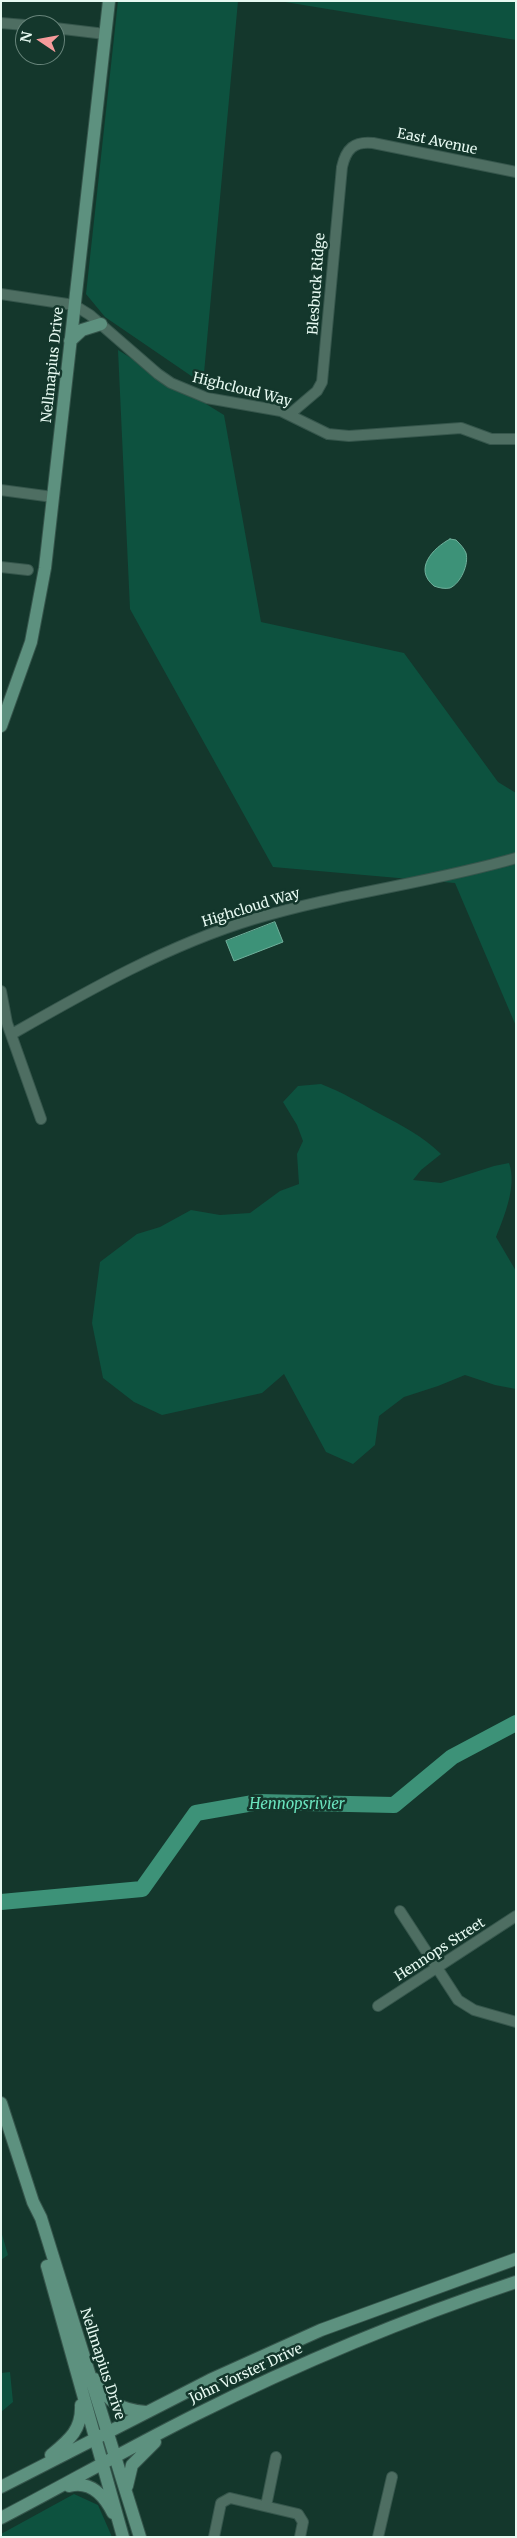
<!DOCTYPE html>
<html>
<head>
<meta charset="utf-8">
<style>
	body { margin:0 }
	#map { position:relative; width:517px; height:2538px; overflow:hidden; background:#14372c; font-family:Merriweather,serif }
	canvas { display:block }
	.frame { position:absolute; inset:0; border:2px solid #e6f9f1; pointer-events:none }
	.north { position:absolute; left:15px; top:15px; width:50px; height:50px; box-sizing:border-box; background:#14372c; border:1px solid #68857b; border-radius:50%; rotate:282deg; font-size:14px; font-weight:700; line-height:20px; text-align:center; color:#e6f9f1 }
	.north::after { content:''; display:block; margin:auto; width:18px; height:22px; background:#f59b9b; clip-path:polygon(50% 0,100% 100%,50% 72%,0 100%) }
</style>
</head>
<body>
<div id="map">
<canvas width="517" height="2538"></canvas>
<div class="frame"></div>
<div class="north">N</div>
</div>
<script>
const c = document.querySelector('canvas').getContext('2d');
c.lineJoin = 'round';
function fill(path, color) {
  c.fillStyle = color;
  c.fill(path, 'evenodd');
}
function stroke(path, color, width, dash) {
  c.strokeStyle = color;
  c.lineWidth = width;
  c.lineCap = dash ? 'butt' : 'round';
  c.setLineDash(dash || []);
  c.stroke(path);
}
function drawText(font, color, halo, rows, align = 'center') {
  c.font = font + ' Merriweather,serif';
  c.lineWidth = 5;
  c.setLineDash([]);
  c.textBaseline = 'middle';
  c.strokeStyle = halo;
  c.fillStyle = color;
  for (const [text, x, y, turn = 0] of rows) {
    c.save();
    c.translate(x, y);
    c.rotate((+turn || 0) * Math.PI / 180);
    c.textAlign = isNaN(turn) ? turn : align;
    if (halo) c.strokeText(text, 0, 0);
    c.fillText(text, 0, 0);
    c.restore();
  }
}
fill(new Path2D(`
	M118 1H238L203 384 105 317 86 294Z
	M279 1H516V40Z
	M118 350 224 415 261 622 404 653 498 782 516 793V1026L455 883 273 867 130 609Z
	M321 1084C342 1092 360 1103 380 1114 403 1126 422 1136 441 1154L421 1170 413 1180 441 1183 494 1166 509 1163C517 1185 505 1215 496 1237L516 1271V1389L495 1385 465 1375 438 1386 404 1397 379 1416 375 1445 353 1464 326 1452 284 1374 262 1393 162 1415 134 1402 103 1378 92 1323 100 1262 137 1234 160 1227 191 1210 220 1215 250 1213 280 1191 299 1184 297 1154 303 1141 297 1125 283 1102 298 1086Z
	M1 2231 8 2255 1 2260Z
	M10 2372 13 2402 1 2412V2373Z
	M74 2494 98 2505 112 2537H1V2534Z`), '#0d523f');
const water = new Path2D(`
	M450 539 456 540C460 544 464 548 466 553 469 564 461 583 450 588 445 589 439 588 434 586 413 569 433 548 450 539Z
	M275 922 283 942 234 961 226 941Z`);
fill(water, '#3d9278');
stroke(water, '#70b19c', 1);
stroke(new Path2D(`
	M1 1902 142 1889 196 1813 259 1802 394 1805 452 1757 516 1723`), '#3d9278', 16);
const street = new Path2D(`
	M1 23 25 25
	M55 28 105 34
	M1 294 74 305 90 315 158 374 171 383 207 398 281 411 328 434 349 436 461 428 491 439H516
	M290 414 317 391 322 382 342 167C346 149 354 141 373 143L516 172
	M1 490 53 497
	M1 567 28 570
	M1 991 7 1023 41 1119
	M12 1034C89 990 168 945 254 919 340 893 430 883 516 858
	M400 1911 458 2000 474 2010 516 2022
	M378 2006 516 1916
	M266 2506 276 2457
	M214 2537 221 2503 230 2498 298 2514 303 2522 300 2537
	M378 2537 392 2477`);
const secondary = new Path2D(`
	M70 341 82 330 101 324
	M1 726 31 642 45 568 109 1
	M1 2103 33 2202 41 2218 140 2537
	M47 2266 123 2537
	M95 2379C110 2403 117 2409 146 2412
	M51 2455C69 2440 82 2430 81 2405
	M69 2486C90 2480 104 2495 113 2513
	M127 2486 132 2465 155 2442
	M1 2487 210 2380 321 2330 516 2259
	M1 2518C66 2484 129 2448 195 2415 299 2363 405 2319 516 2282`);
stroke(street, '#36564c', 12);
stroke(secondary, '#36564c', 14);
stroke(street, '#4e6e62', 10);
stroke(secondary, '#5d917f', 12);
drawText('14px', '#e6f9f1', '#14372c', [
	["East Avenue",437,142,12],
	["Blesbuck Ridge",317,284,-86],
	["Nellmapius Drive",53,365,-84],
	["Highcloud Way",242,390,14],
	["Highcloud Way",251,908,-17],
	["Hennops Street",440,1950,-33],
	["Nellmapius Drive",102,2364,72],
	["John Vorster Drive",246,2374,-25]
]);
drawText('italic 15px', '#6ae3bd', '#14372c', [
	["Hennopsrivier",297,1805]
]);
</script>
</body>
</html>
